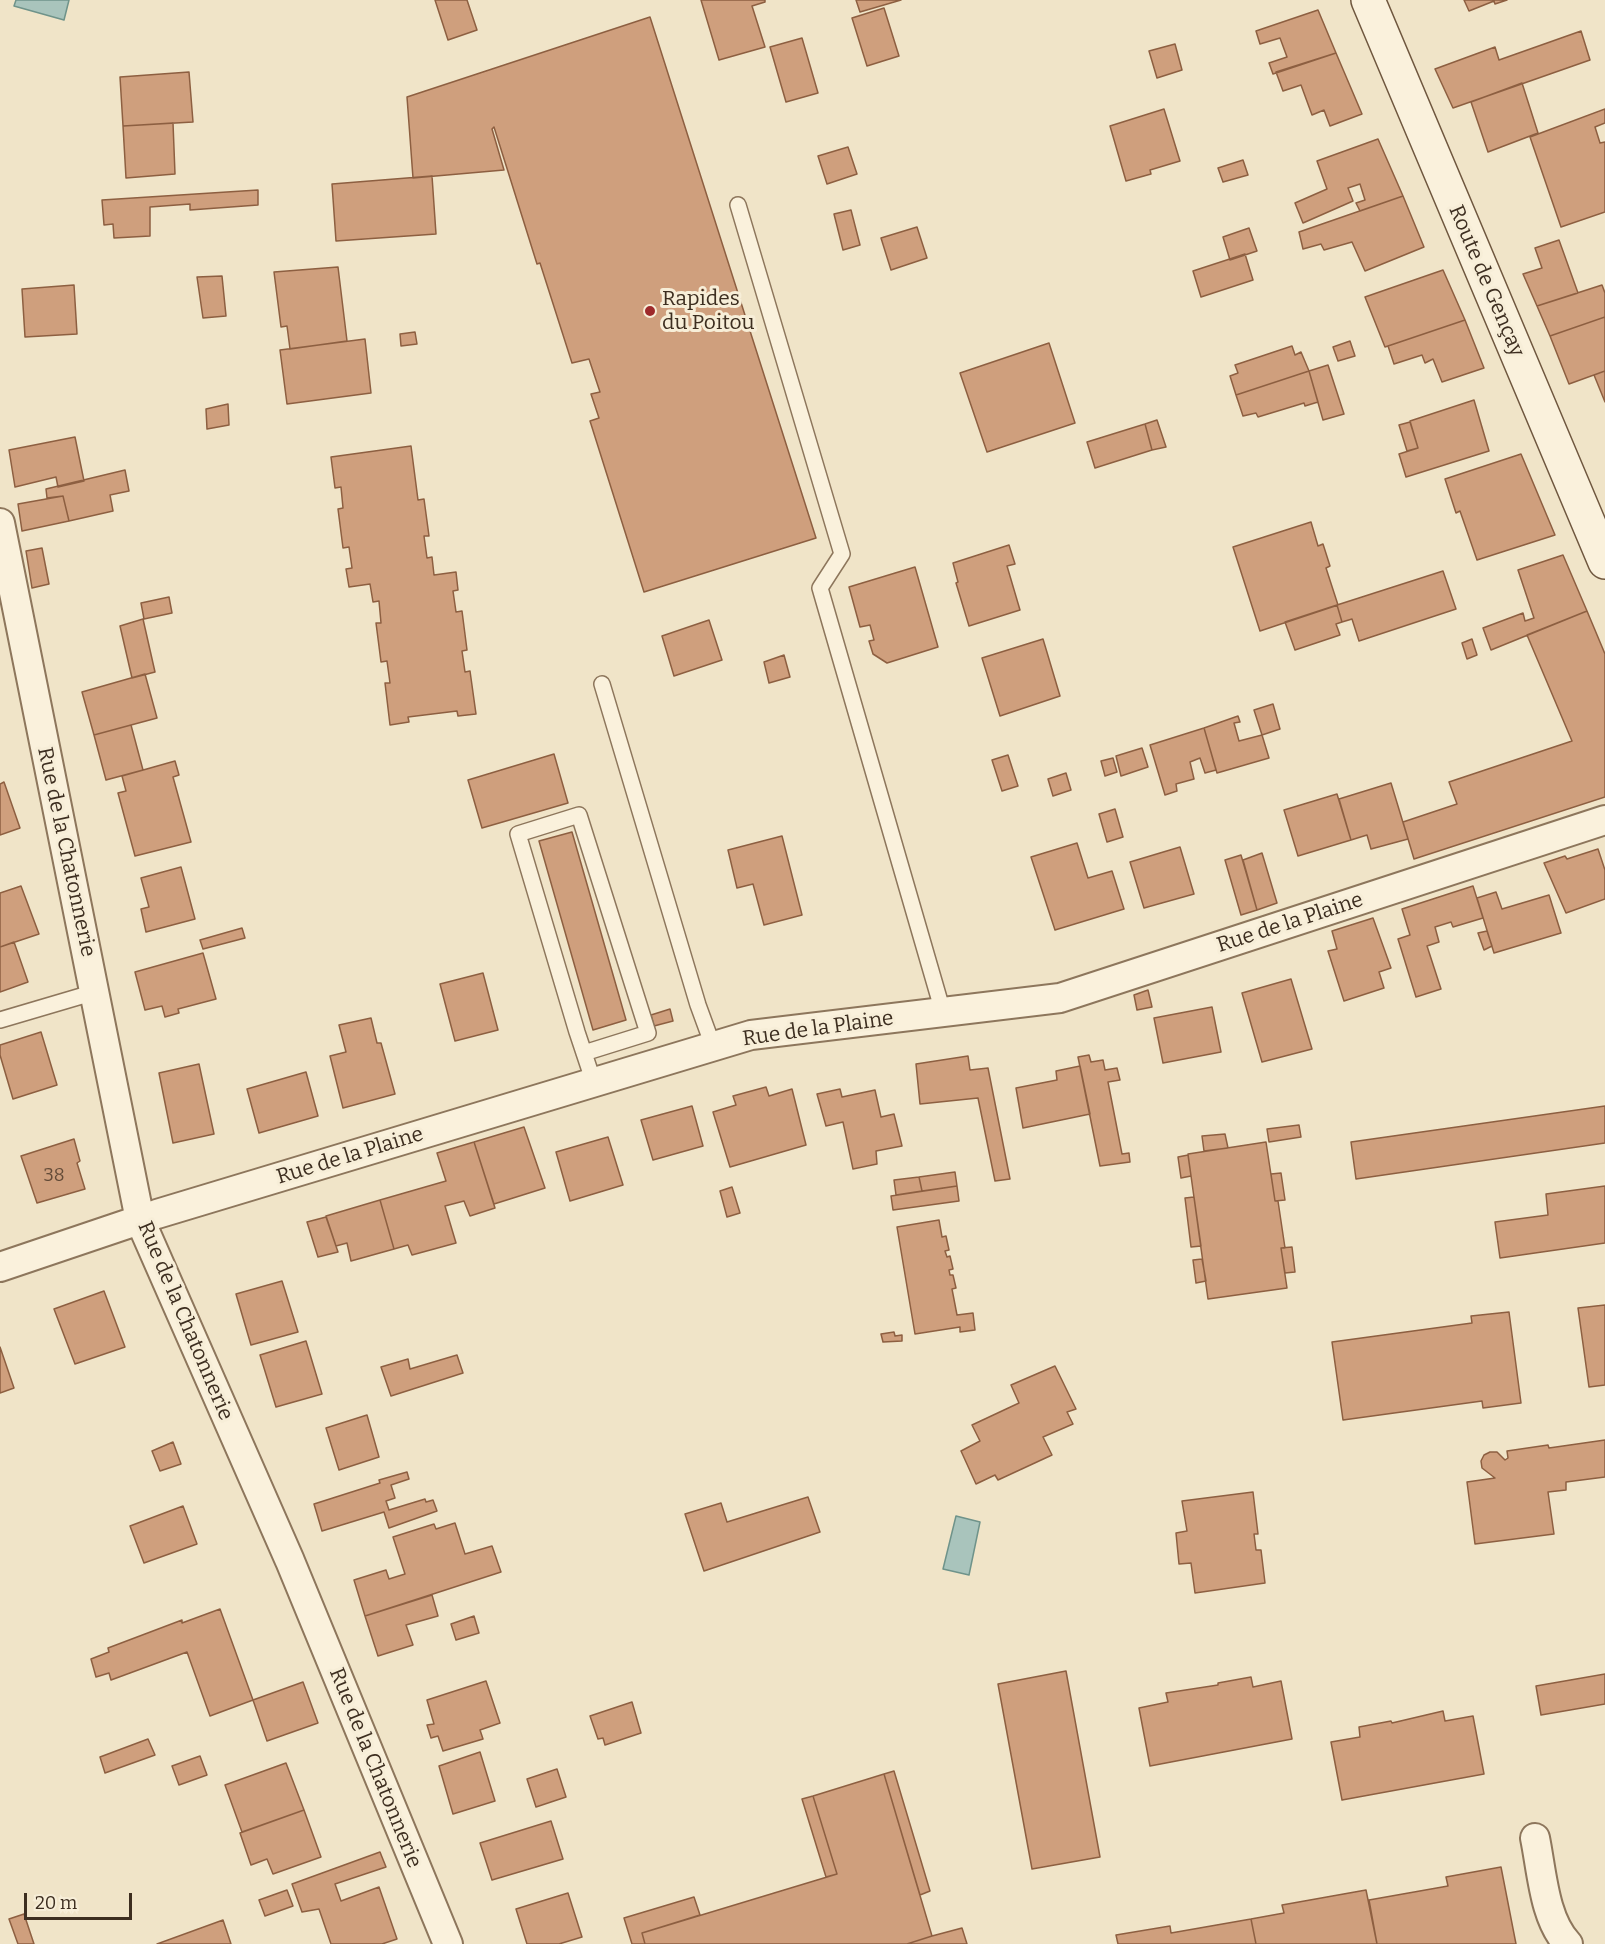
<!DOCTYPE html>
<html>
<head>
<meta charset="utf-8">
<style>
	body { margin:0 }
	#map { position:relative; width:1605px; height:1944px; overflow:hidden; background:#f0e4c8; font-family:Bitter,serif }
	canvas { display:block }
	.scale { position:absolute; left:24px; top:1893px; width:108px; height:27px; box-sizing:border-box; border:3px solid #3d2e20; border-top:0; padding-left:8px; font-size:18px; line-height:21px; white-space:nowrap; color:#3d2e20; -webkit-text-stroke:4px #f7eed8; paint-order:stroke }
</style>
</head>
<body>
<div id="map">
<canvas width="1605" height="1944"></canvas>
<div class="scale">20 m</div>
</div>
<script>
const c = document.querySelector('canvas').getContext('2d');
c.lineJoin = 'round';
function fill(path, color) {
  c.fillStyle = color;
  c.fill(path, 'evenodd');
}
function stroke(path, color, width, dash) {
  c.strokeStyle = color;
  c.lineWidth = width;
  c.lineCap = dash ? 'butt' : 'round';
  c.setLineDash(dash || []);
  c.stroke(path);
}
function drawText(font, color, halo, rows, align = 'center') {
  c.font = font + ' Bitter,serif';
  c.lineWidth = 6;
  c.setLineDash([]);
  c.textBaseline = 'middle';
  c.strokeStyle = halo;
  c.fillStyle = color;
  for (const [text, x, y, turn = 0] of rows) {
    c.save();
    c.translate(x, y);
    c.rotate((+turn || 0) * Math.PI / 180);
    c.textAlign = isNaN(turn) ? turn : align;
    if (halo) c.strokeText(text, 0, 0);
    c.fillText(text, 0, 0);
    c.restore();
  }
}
const water = new Path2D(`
	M16 0H69L64 20 14 6Z
	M956 1516 980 1522 969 1575 943 1569Z`);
fill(water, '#a9c4bc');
stroke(water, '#6f938a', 1.5);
const building = new Path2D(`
	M435 0H467L477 30 448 40Z
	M701 0H765V2L752 6 765 47 719 60Z
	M856 0H901L860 12Z
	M1464 0H1507L1495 4 1494 1 1469 11Z
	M884 8 899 56 867 66 852 18Z
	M1318 10 1336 53 1273 74 1269 63 1287 57 1280 38 1260 44 1256 31Z
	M650 17 816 538 644 592 590 421 599 418 591 394 600 392 589 359 572 363 540 263 537 264 494 127 492 129 504 170 413 178 407 97Z
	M1581 31 1590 60 1453 108 1435 69 1495 47 1499 60Z
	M802 38 818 93 786 102 770 47Z
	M1175 44 1182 70 1157 78 1149 51Z
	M1336 53 1362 114 1330 126 1324 110 1312 115 1301 85 1283 91 1276 72Z
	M189 72 193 122 123 126 120 77Z
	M1522 83 1538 133 1488 152 1471 102Z
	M1164 109 1180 161 1150 170 1151 174 1126 181 1110 126Z
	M1605 109V123L1595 127 1600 143 1605 142V212L1561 227 1530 137Z
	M173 123 175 174 126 178 123 126Z
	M1378 139 1403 196 1360 211 1356 203 1365 200 1360 184 1348 188 1353 201 1303 223 1295 203 1327 189 1317 161Z
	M848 147 857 174 827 184 818 156Z
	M1243 160 1248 175 1223 182 1218 168Z
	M432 176 436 234 336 241 332 184Z
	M258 190V205L190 210V204L150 207V236L114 238 113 224 104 225 102 200Z
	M1403 196 1424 247 1365 271 1352 242 1324 250 1321 244 1303 249 1299 232Z
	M851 210 860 245 843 250 834 214Z
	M917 227 927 258 891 270 881 238Z
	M1249 228 1257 251 1230 260 1223 237Z
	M1559 240 1578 293 1537 306 1523 274 1542 268 1535 248Z
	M1245 254 1253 280 1201 297 1193 271Z
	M338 267 347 341 290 349 287 326 281 327 274 272Z
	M1443 270 1465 320 1385 347 1365 297Z
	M222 276 226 316 203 318 197 277Z
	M74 285 77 334 25 337 22 289Z
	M1602 285 1605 293V317L1550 336 1537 306Z
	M1605 317V371L1569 384 1550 336Z
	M1465 320 1484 368 1442 382 1433 359 1425 363 1422 355 1394 364 1388 346Z
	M415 332 417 344 401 346 400 334Z
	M365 339 371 393 287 404 280 350Z
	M1350 341 1355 356 1338 361 1333 347Z
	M1049 343 1075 423 987 452 960 373Z
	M1292 346 1295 355 1301 352 1309 371 1236 395 1230 376 1238 373 1235 365Z
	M1328 365 1344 414 1323 420 1309 371Z
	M1309 371 1318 402 1305 406 1304 403 1258 417 1256 413 1243 416 1236 395Z
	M1605 371V402L1594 375Z
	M1474 400 1489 451 1406 477 1399 454 1418 448 1410 421Z
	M228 404 229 425 207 429 206 409Z
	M1157 420 1166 447 1152 450 1145 424Z
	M1410 422 1418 448 1407 451 1399 425Z
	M1145 424 1152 450 1095 468 1087 442Z
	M75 437 84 481 58 487 56 477 15 487 9 450Z
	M411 446 418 500 424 499 429 536H424L427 558 432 557 434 575 456 572 458 590 453 591 456 612 462 611 467 650 462 651 465 672 470 671 476 714 458 716 457 711 408 717 409 722 390 725 385 683H390L387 661 381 662 376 623H381L379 601 373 602 370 584 349 587 346 569 352 568 349 547 343 548 338 509 343 508 341 487 335 488 331 457Z
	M1521 454 1555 535 1477 560 1460 511 1456 513 1445 479Z
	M125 470 129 491 110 495 113 511 69 521 63 496 47 498 46 489Z
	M63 496 69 521 22 531 18 504Z
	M1311 522 1318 546 1323 544 1330 566 1326 568 1338 605 1260 631 1233 547Z
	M1009 545 1015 564 1007 566 1020 610 969 626 956 583 958 582 953 563Z
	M42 548 49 584 32 588 26 551Z
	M1563 555 1587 611 1491 650 1483 628 1523 613 1525 621 1534 618 1518 570Z
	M915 567 938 647 887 663 873 654 869 641 874 640 870 625 860 627 849 587Z
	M1443 571 1456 609 1359 641 1352 619 1342 622 1337 605Z
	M169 597 172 613 144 619 141 603Z
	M1337 605 1342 622 1336 624 1340 635 1295 650 1285 622Z
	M1587 611 1605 654V797L1414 859 1403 822 1457 804 1449 782 1572 741 1527 635Z
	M143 619 155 672 132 678 120 626Z
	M709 620 722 660 674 676 662 636Z
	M1043 639 1060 696 1000 716 982 658Z
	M1472 639 1477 655 1467 659 1462 643Z
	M784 655 790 677 769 683 764 662Z
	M145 674 157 718 94 735 82 692Z
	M1273 704 1280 729 1262 735 1254 710Z
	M1238 716 1240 722 1234 723 1239 741 1262 735 1269 758 1217 773 1204 728Z
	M131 725 143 770 106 780 94 735Z
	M1204 728 1216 770 1205 773 1200 758 1190 762 1194 779 1176 784 1177 791 1165 795 1150 745Z
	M1142 748 1148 767 1121 776 1116 756Z
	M554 754 568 803 482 828 468 780Z
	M1008 755 1018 786 1002 791 992 760Z
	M1113 758 1117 772 1105 776 1101 761Z
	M175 761 179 775 173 777 191 842 135 856 118 793 126 791 122 776Z
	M1066 773 1071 790 1053 796 1048 779Z
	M4 782 20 828 0 835V784Z
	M1391 783 1408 839 1371 849 1367 835 1351 840 1339 799Z
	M1337 794 1351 840 1298 856 1284 810Z
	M1115 809 1123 837 1107 842 1099 814Z
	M572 832 626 1020 593 1030 539 841Z
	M782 836 802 915 764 925 753 884 737 888 728 850Z
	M1077 843 1088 878 1112 871 1124 909 1055 930 1031 857Z
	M1180 847 1194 894 1144 908 1130 862Z
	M1598 849 1605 870V899L1566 913 1544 863 1565 856 1567 859Z
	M1262 853 1277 903 1257 910 1243 860Z
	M1241 855 1257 910 1241 915 1225 860Z
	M181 867 195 919 146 932 141 909 149 907 141 878Z
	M21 886 39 934 0 947V893Z
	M1473 886 1483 918 1453 927 1451 922 1435 927 1439 942 1427 946 1441 989 1416 997 1398 939 1410 935 1402 909Z
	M1496 892 1502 909 1549 895 1561 933 1494 953 1477 898Z
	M1373 918 1391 968 1379 972 1384 988 1344 1001 1328 951 1337 949 1332 931Z
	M242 928 245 938 203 949 200 940Z
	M1487 931 1492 946 1484 950 1478 933Z
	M14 942 28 982 0 992V947Z
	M203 953 216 999 178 1009 179 1013 165 1017 162 1006 145 1010 135 972Z
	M483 973 498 1030 455 1041 440 984Z
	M1291 979 1312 1049 1262 1062 1242 993Z
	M1148 990 1152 1007 1137 1010 1134 995Z
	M1212 1007 1221 1052 1163 1063 1154 1018Z
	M670 1009 673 1021 654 1026 651 1015Z
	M371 1018 377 1043H381L395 1094 343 1108 330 1056 346 1052 339 1025Z
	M41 1032 57 1085 13 1099 0 1055V1045Z
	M1089 1055 1091 1062 1103 1060 1105 1070 1117 1068 1120 1080 1108 1082 1122 1154 1129 1153 1130 1162 1100 1166 1078 1057Z
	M968 1056 970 1070 988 1068 1010 1179 995 1181 978 1098 920 1104 916 1064Z
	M199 1064 214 1134 173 1143 159 1073Z
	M1080 1066 1090 1114 1023 1128 1016 1088 1057 1080 1056 1071Z
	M306 1072 318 1116 259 1133 247 1089Z
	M766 1087 769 1096 792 1089 806 1145 730 1167 713 1112 736 1105 733 1096Z
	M840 1089 842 1097 875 1090 881 1117 894 1114 902 1146 876 1151 877 1164 853 1169 843 1122 826 1126 817 1094Z
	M692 1106 703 1146 653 1160 641 1120Z
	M1605 1106V1143L1356 1179 1351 1142Z
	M1299 1125 1301 1137 1269 1142 1267 1129Z
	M524 1127 545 1188 494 1204 474 1142Z
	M1225 1134 1228 1148 1204 1151 1202 1136Z
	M608 1137 623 1185 570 1201 556 1152Z
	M74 1139 80 1161 77 1163 85 1189 37 1203 21 1156Z
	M474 1142 495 1208 470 1216 464 1201 445 1206 456 1243 412 1255 408 1245 394 1249 380 1200 446 1181 437 1153Z
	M1266 1142 1275 1201H1278L1285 1248H1281L1287 1288 1208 1299 1188 1154Z
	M1188 1155 1191 1176 1181 1178 1178 1157Z
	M955 1172 957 1186 922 1191 919 1177Z
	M1281 1173 1285 1200 1275 1201 1271 1174Z
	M919 1177 922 1191 896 1195 894 1180Z
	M957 1186 959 1201 893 1210 891 1196Z
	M1605 1186V1243L1500 1258 1495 1222 1548 1215 1546 1194Z
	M732 1187 740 1213 727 1217 720 1191Z
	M1194 1197 1201 1246 1191 1247 1185 1198Z
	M380 1200 394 1249 351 1261 347 1243 336 1246 326 1216Z
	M326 1217 338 1252 318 1257 307 1222Z
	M939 1220 942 1237 946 1236 949 1250 945 1251 947 1257 950 1256 953 1269 949 1270 950 1275H953L956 1288 952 1289 957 1315 973 1313 975 1330 960 1332V1327L915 1334 897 1227Z
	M1292 1247 1295 1272 1285 1273 1281 1248Z
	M1202 1259 1206 1281 1196 1283 1193 1260Z
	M282 1281 298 1332 251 1345 236 1294Z
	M104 1291 125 1347 75 1364 54 1309Z
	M1605 1305V1385L1589 1387 1578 1308Z
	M1509 1312 1521 1403 1483 1408 1482 1401 1343 1420 1332 1342 1472 1323 1471 1316Z
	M894 1332 895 1336 902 1335V1341L883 1342 881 1334Z
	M306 1341 322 1394 276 1407 260 1355Z
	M0 1347 14 1388 0 1393Z
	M457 1355 463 1373 391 1396 381 1367 408 1359 410 1369Z
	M1055 1366 1076 1409 1067 1412 1073 1424 1043 1437 1052 1455 998 1480 995 1475 976 1484 961 1451 980 1441 972 1425 1019 1403 1011 1385Z
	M367 1415 379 1457 339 1470 326 1428Z
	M1605 1440V1477L1566 1482V1490L1548 1492 1554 1534 1475 1544 1467 1482 1495 1478 1482 1468 1481 1461 1484 1455 1490 1452H1497L1505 1460 1508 1458 1507 1451 1548 1445 1549 1448Z
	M173 1442 181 1464 160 1471 152 1451Z
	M407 1472 409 1479 391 1485 395 1498 386 1501 389 1510 425 1499 426 1502 433 1500 437 1511 389 1528 384 1512 322 1531 314 1504 380 1483 379 1480Z
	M1253 1492 1258 1534H1254L1256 1550H1261L1265 1583 1195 1593 1191 1563 1179 1564 1176 1533 1187 1531 1182 1501Z
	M808 1497 820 1532 704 1571 685 1514 721 1503 727 1522Z
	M183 1506 197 1544 144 1563 130 1526Z
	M455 1523 465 1554 492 1546 501 1572 365 1616 354 1580 386 1570 389 1579 405 1574 393 1537 434 1524 436 1529Z
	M432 1595 438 1616 406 1625 413 1645 378 1656 365 1616Z
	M220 1609 253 1700 210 1716 187 1652 111 1680 109 1673 96 1677 91 1659 109 1652 108 1648 182 1620V1623Z
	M474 1616 479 1633 456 1640 451 1624Z
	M1066 1671 1100 1857 1032 1869 998 1684Z
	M1605 1674V1704L1541 1715 1536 1686Z
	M1251 1677 1253 1687 1281 1681 1292 1739 1150 1766 1139 1708 1168 1702 1166 1693 1218 1685V1683Z
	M486 1681 500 1723 480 1730 483 1739 443 1751 438 1736 431 1738 427 1725 434 1724 427 1700Z
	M303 1682 318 1723 267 1741 253 1700Z
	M632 1702 641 1733 605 1745 603 1738 598 1739 590 1716Z
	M1443 1711 1445 1721 1473 1716 1484 1774 1342 1800 1331 1742 1360 1737 1359 1727 1391 1721 1392 1723Z
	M148 1739 155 1755 105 1773 100 1757Z
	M480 1752 495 1801 453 1814 439 1766Z
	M200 1756 207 1775 179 1785 172 1766Z
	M286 1763 304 1810 242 1832 225 1785Z
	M557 1769 566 1797 536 1807 527 1779Z
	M894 1771 930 1891 920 1895 884 1774Z
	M884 1774 932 1936 907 1944H645L642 1933 837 1874 813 1796Z
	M813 1796 837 1874 826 1877 802 1799Z
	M304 1810 321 1857 273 1874 267 1859 251 1865 240 1833Z
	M551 1821 563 1859 492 1880 480 1843Z
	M380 1852 386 1867 335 1884 341 1901 379 1887 397 1939 382 1944H331L319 1909 302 1912 292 1884Z
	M1501 1867 1516 1944H1377L1369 1900 1448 1886 1446 1877Z
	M287 1890 293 1906 265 1916 259 1900Z
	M1366 1890 1377 1944H1256L1251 1919 1284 1913 1282 1905Z
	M568 1893 582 1937 559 1944H527L516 1909Z
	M694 1897 700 1915 642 1933 645 1944H632L624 1918Z
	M24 1914 34 1944H18L9 1919Z
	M1251 1919 1256 1944H1118L1116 1935 1170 1926 1171 1933Z
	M223 1920 231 1944H157Z
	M962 1928 967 1944H907L932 1936Z`);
fill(building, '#cf9f7d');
stroke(building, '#8d5f41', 1.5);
const service = new Path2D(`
	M738 205 842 554 820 588 943 1012
	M602 684 698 1005 713 1046
	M0 1020 95 992
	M584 1053 648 1033 579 815 518 834 577 1032 594 1083`);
const minor = new Path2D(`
	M0 523 140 1220 290 1561 448 1944
	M0 1267 157 1214 751 1035 1060 998 1605 820
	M1535 1838C1542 1872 1544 1919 1568 1944`);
const secondary = new Path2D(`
	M1368 0 1605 562`);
stroke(service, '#8d765c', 18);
stroke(minor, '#8d765c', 32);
stroke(secondary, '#6f573f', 36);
stroke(service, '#faf1dc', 15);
stroke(minor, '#faf1dc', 28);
stroke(secondary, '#faf1dc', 33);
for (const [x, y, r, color] of [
	[650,311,6,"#9e2a2b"]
]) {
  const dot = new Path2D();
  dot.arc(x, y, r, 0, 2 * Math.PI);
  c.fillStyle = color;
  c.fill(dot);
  stroke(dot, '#f7eed8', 2);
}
drawText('18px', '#624a37', null, [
	["38",54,1176]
]);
drawText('21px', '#3d2e20', '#f7eed8', [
	["Route de Gençay",1486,281,67],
	["Rue de la Chatonnerie",66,852,78],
	["Rue de la Plaine",1290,923,-18],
	["Rue de la Plaine",818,1029,-8],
	["Rue de la Plaine",350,1156,-17],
	["Rue de la Chatonnerie",185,1321,67],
	["Rue de la Chatonnerie",375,1768,68]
]);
drawText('21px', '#3d2e20', '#f7eed8', [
	["Rapides",662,299],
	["du Poitou",662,323]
], 'left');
</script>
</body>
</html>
